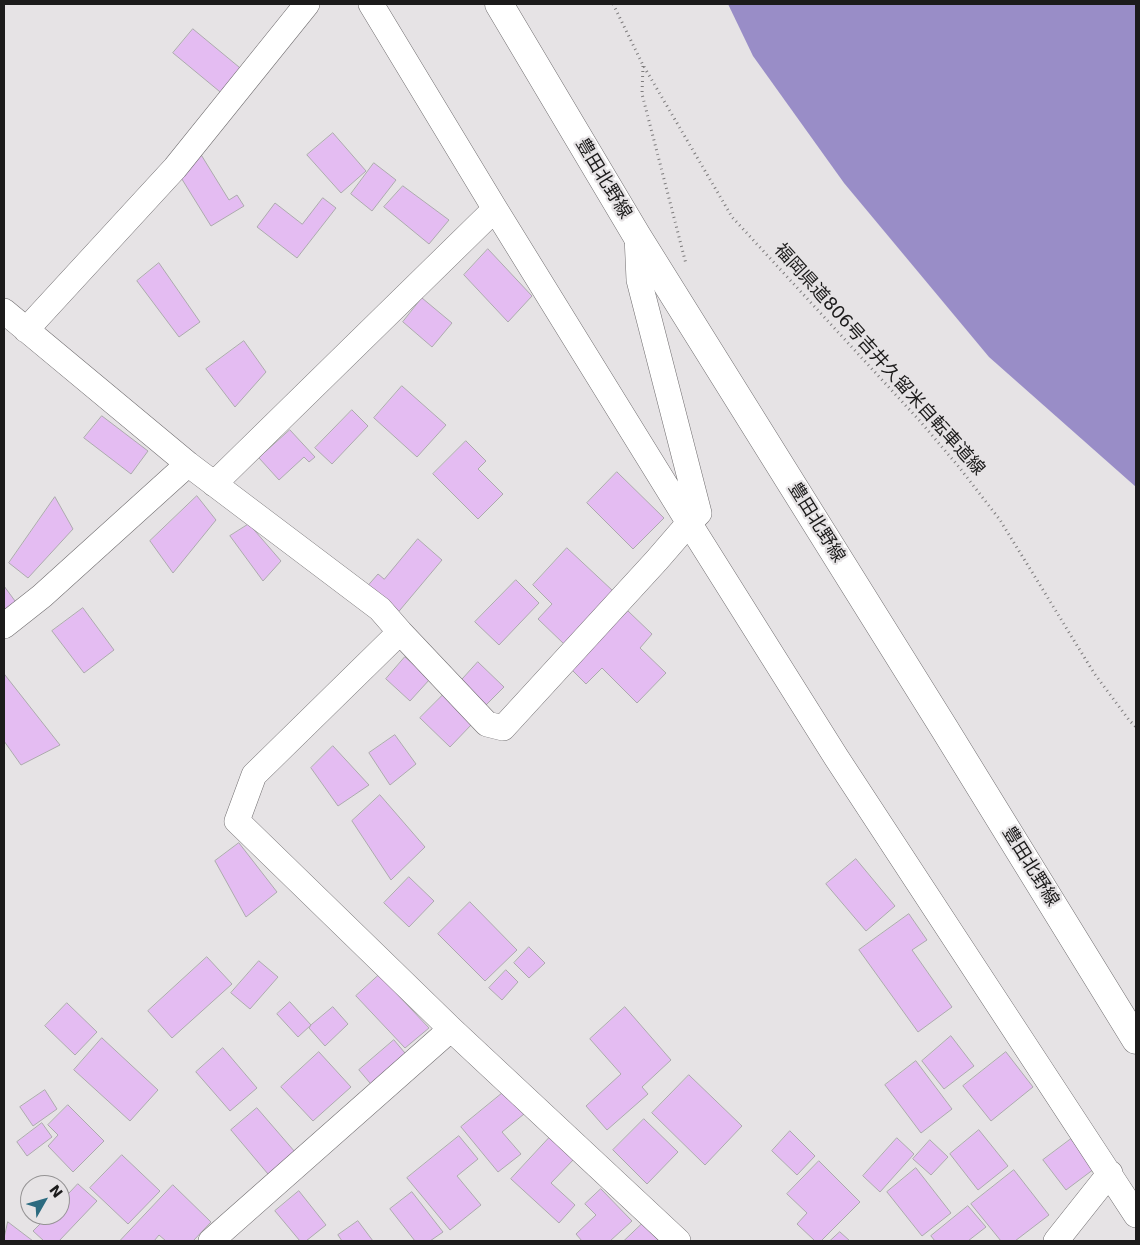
<!DOCTYPE html>
<html>
<head>
<meta charset="utf-8">
<style>
	body { margin:0 }
	#map { position:relative; width:1140px; height:1245px; overflow:hidden; background:#e6e3e5; font-family:"DejaVu Sans",sans-serif }
	canvas { display:block }
	.frame { position:absolute; inset:0; border:5px solid #1c1b1b; pointer-events:none }
	.north { position:absolute; left:20px; top:1175px; width:50px; height:50px; box-sizing:border-box; background:#e6e3e5; border:1px solid #959394; border-radius:50%; rotate:52deg; font-size:14px; font-weight:700; line-height:20px; text-align:center; color:#1c1b1b }
	.north::after { content:''; display:block; margin:auto; width:18px; height:22px; background:#2c6b80; clip-path:polygon(50% 0,100% 100%,50% 72%,0 100%) }
</style>
</head>
<body>
<div id="map">
<canvas width="1140" height="1245"></canvas>
<div class="frame"></div>
<div class="north">N</div>
</div>
<script>
const c = document.querySelector('canvas').getContext('2d');
c.lineJoin = 'round';
function fill(path, color) {
  c.fillStyle = color;
  c.fill(path, 'evenodd');
}
function stroke(path, color, width, dash) {
  c.strokeStyle = color;
  c.lineWidth = width;
  c.lineCap = dash ? 'butt' : 'round';
  c.setLineDash(dash || []);
  c.stroke(path);
}
function drawText(font, color, halo, rows, align = 'center') {
  c.font = font + ' "DejaVu Sans","Noto Sans JP",sans-serif';
  c.lineWidth = 4.5;
  c.setLineDash([]);
  c.textBaseline = 'middle';
  c.strokeStyle = halo;
  c.fillStyle = color;
  for (const [text, x, y, turn = 0] of rows) {
    c.save();
    c.translate(x, y);
    c.rotate((+turn || 0) * Math.PI / 180);
    c.textAlign = isNaN(turn) ? turn : align;
    if (halo) c.strokeText(text, 0, 0);
    c.fillText(text, 0, 0);
    c.restore();
  }
}
fill(new Path2D(`
	M728 4H1136V487L989 357 844 183 753 56Z`), '#998dc7');
const building = new Path2D(`
	M193 29 245 72 225 96 173 53Z
	M333 133 366 171 341 193 307 155Z
	M200 153 229 200 237 195 244 206 211 226 175 168Z
	M374 163 396 180 372 211 351 194Z
	M403 186 449 220 429 244 384 207Z
	M323 198 336 208 297 258 257 227 275 203 302 224Z
	M488 249 532 296 508 322 464 275Z
	M159 263 200 322 179 337 137 281Z
	M422 298 452 323 432 347 403 322Z
	M244 341 266 372 235 407 206 369Z
	M402 386 446 425 417 457 374 418Z
	M352 410 368 426 332 464 315 448Z
	M102 416 148 451 131 474 84 438Z
	M290 430 315 457 309 462 304 457 279 480 259 458Z
	M466 441 486 461 478 469 503 494 478 519 433 474Z
	M617 472 664 518 633 549 587 503Z
	M197 496 216 520 173 573 150 541Z
	M55 497 73 529 28 578 9 563Z
	M249 524 281 561 263 581 230 536Z
	M418 539 442 560 395 616 364 590 378 574 384 579Z
	M567 548 613 591 564 644 538 619 552 604 533 585Z
	M516 580 539 603 499 645 475 622Z
	M4 586 18 605 4 617Z
	M83 608 114 650 84 673 52 631Z
	M628 611 652 634 640 648 666 673 637 703 602 668 586 684 571 669Z
	M405 657 430 679 410 701 386 679Z
	M478 662 504 687 484 707 459 683Z
	M5 675 60 745 21 765 4 741V676Z
	M443 695 472 724 450 747 420 718Z
	M395 735 416 764 390 785 369 753Z
	M333 746 369 785 338 806 311 768Z
	M380 795 425 847 391 880 352 821Z
	M239 843 277 892 246 917 215 861Z
	M856 859 895 906 866 931 826 884Z
	M409 877 434 901 409 927 384 903Z
	M470 902 517 950 485 981 438 934Z
	M909 914 927 940 912 950 952 1007 918 1032 859 950Z
	M529 947 545 963 529 978 514 963Z
	M207 957 232 984 172 1038 148 1011Z
	M259 961 278 977 250 1009 231 993Z
	M506 970 518 982 502 1000 489 988Z
	M379 975 429 1028 405 1048 356 996Z
	M290 1002 311 1025 298 1037 277 1014Z
	M67 1003 97 1032 75 1055 45 1026Z
	M333 1007 348 1024 325 1046 309 1028 311 1025Z
	M625 1007 671 1060 642 1087 648 1094 607 1130 586 1106 621 1074 590 1039Z
	M951 1036 974 1066 944 1089 922 1061Z
	M102 1038 158 1090 130 1121 74 1070Z
	M394 1040 410 1059 375 1089 359 1070Z
	M223 1048 257 1088 230 1111 196 1072Z
	M319 1052 351 1087 313 1121 281 1087Z
	M1006 1052 1033 1087 991 1121 963 1086Z
	M916 1061 952 1109 921 1133 885 1085Z
	M689 1075 742 1126 705 1165 652 1113Z
	M45 1090 57 1109 33 1126 20 1107Z
	M505 1091 524 1114 502 1132 521 1154 498 1172 461 1127Z
	M68 1105 104 1141 73 1172 48 1146 58 1135 48 1125Z
	M257 1108 295 1152 268 1174 231 1130Z
	M644 1119 678 1152 647 1184 613 1150Z
	M42 1123 52 1137 27 1156 17 1142Z
	M979 1130 1008 1166 978 1190 950 1154Z
	M790 1131 815 1156 797 1175 772 1151Z
	M459 1136 478 1159 457 1176 481 1205 450 1230 407 1178Z
	M550 1137 574 1159 551 1183 575 1205 559 1223 511 1179Z
	M897 1138 914 1154 880 1192 863 1176Z
	M1071 1139 1094 1169 1066 1190 1043 1160Z
	M930 1140 948 1157 931 1175 913 1159Z
	M122 1155 160 1191 128 1224 90 1188Z
	M819 1161 860 1202 821 1241H815L797 1224 807 1213 787 1194Z
	M916 1168 951 1213 922 1236 887 1192Z
	M1014 1170 1049 1215 1015 1241H1001L971 1204Z
	M78 1184 97 1201 59 1241H44L33 1231 49 1215H60V1203Z
	M173 1185 211 1222 193 1241H166L159 1235 154 1241H120Z
	M601 1189 632 1221 610 1241H582L576 1234 596 1215 585 1204Z
	M299 1191 326 1225 306 1241H300L275 1211Z
	M412 1192 443 1232 430 1241H415L390 1209Z
	M968 1206 986 1227 968 1241H935L931 1236Z
	M358 1221 373 1241H342L338 1235Z
	M8 1222 33 1241H6L4 1240Z
	M642 1224 659 1241H624Z
	M840 1232 850 1241H830Z`);
fill(building, '#e4bcf2');
stroke(building, '#acaaad', 1);
const minor = new Path2D(`
	M371 4 495 209 689 523 699 513 639 280 637 236
	M4 311 188 464 380 609 400 632 254 775 237 821 451 1029 678 1241
	M26 330 175 168 307 4
	M214 484 495 209
	M4 626 42 596 188 464
	M400 632 487 724 503 728 657 560 689 523 836 757 1136 1215
	M211 1241 451 1029
	M1056 1241 1110 1173`);
const major = new Path2D(`
	M499 4 637 236 944 728 1136 1040`);
stroke(minor, '#716e70', 26);
stroke(major, '#716e70', 29);
stroke(new Path2D(`
	M613 4 643 65 732 217 919 420 959 467 1000 520 1094 673 1129 720 1136 727
	M643 66 642 94 686 264`), '#7e7c7d', 3, [1, 4]);
stroke(minor, '#fff', 25);
stroke(major, '#fff', 28);
drawText('18px', '#1c1b1b', '#e6e3e5', [
	["豊田北野線",603,179,59],
	["福岡県道806号吉井久留米自転車道線",879,360,48],
	["豊田北野線",816,523,58],
	["豊田北野線",1030,867,58]
]);
</script>
</body>
</html>
